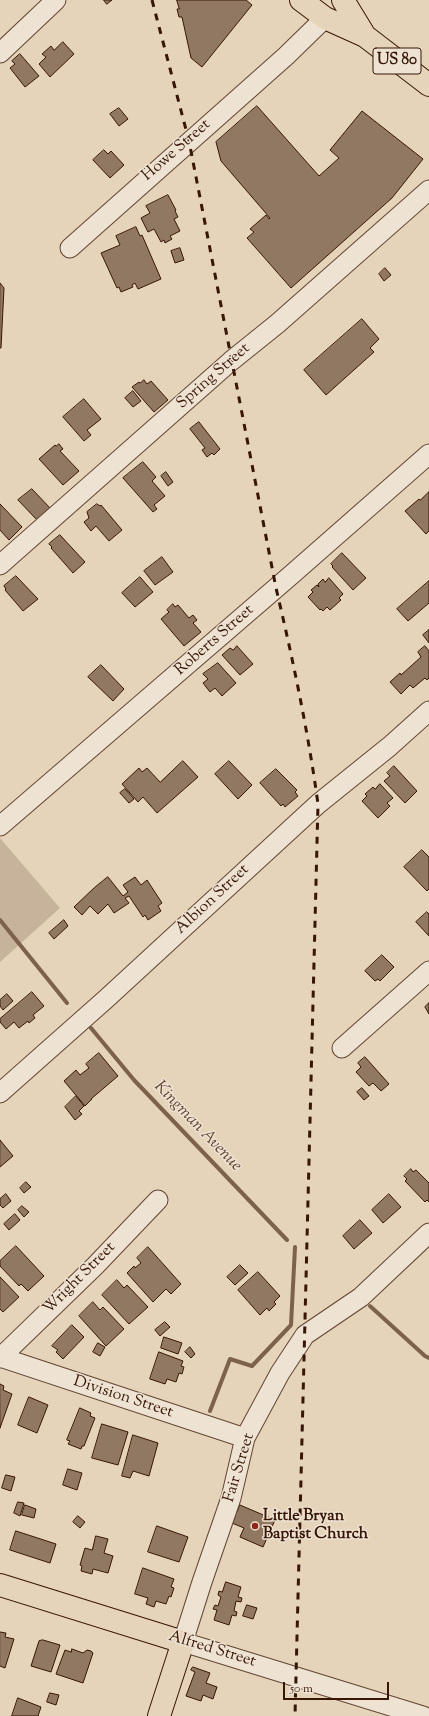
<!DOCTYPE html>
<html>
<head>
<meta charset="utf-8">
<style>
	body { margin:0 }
	#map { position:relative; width:429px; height:1716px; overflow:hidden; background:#e5d3ba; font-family:"Sorts Mill Goudy",serif }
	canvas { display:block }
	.scale { position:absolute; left:283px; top:1682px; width:106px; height:18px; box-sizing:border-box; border:2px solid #371605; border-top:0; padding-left:5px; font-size:12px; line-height:14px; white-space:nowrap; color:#371605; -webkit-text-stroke:3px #eee2d2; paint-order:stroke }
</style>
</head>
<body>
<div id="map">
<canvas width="429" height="1716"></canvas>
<div class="scale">50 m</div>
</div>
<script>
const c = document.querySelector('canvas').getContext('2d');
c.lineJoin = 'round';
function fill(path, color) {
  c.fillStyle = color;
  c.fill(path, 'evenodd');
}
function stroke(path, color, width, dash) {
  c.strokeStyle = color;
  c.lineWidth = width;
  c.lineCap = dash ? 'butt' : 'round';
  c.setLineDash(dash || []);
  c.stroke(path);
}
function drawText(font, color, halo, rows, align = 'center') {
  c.font = font + ' "Sorts Mill Goudy",serif';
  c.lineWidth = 3;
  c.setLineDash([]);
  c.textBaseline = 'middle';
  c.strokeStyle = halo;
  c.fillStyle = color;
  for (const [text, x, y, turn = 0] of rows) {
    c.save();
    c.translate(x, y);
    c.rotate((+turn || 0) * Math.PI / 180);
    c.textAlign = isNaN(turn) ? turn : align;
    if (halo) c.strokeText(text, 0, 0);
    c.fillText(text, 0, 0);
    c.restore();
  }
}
fill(new Path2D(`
	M0 838 60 908 0 962Z`), '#c7b39b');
stroke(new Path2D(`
	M0 920 67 1003
	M91 1028 134 1080 287 1240
	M370 1306 425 1356 429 1358
	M210 1411 230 1359 252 1366 291 1325 295 1247`), '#7c614c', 4);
const building = new Path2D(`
	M104 0H112L107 4Z
	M177 0H246L252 5 202 67 191 58 182 17H179L177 9H179Z
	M63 42 74 54 50 77 39 64 46 57 42 54 51 46 54 50Z
	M20 54 39 76 25 87 10 68 15 64 12 61Z
	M257 106 319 176 339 158 330 150 362 111 423 159 392 198 291 288 247 238 254 232 250 229 266 215 269 219 270 218 221 161 216 142Z
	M119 108 128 119 119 126 110 114Z
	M104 150 108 154 111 151 124 165 110 178 93 160Z
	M168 195 176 210 175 211 178 217 174 219 180 231 170 236 172 239 165 243 164 240 161 242 154 229 148 232 141 218 150 213 146 206Z
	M136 227 140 236 142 235 161 279 138 289 135 283 132 285 133 287 121 292 119 287 117 288 101 253 120 245 116 236Z
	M180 248 184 260 175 263 171 251Z
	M385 268 391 275 384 281 379 274Z
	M0 283 4 288 1 348H0Z
	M362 319 379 339 370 348 374 352 326 395 304 370Z
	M144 380 147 384 151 381 168 400 154 412 132 387 139 382 140 383Z
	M133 391 141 401 133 407 125 398Z
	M84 399 101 419 87 430 91 435 84 441 63 417Z
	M199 422 220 449 214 455 212 453 207 457 202 450 205 448 190 429Z
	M59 444 63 449 60 451 79 471 63 485 39 459 55 445 56 446Z
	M143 462 156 477 152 481 165 496 154 505 157 509 153 512 123 478Z
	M166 472 173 482 168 486 161 476Z
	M32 489 50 508 37 520 18 500Z
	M429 492V531L426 534 405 511 419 499 420 500Z
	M0 504 22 527 9 540 0 530Z
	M97 504 100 506 101 505 122 530 109 541 96 526 91 531 84 522 89 518 87 512Z
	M60 535 85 562 73 573 51 548 52 547 49 544Z
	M342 553 366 578 353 590 332 567 333 566 331 564Z
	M162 557 173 572 155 585 144 571Z
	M16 576 38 599 23 611 5 590 6 589 4 586Z
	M140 577 153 592 135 607 122 593Z
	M329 578 343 594 339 598 341 600 330 610 327 607 323 611 321 609 320 610 308 597 313 592 311 590 317 585 319 587 318 584 323 579 325 582Z
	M429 581V603L408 621 397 609Z
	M173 604 175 607 178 605 189 618 193 615 197 620 193 623 201 632 184 646 161 619 169 612 167 610Z
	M429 630V643L423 635Z
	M237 646 253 664 240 675 222 655 230 648 233 650Z
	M425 646 429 651V678L427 680 425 678 413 688 410 685 401 694 390 682 400 673 401 675 421 657 418 652Z
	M218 663 236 683 222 696 215 688 210 692 203 683 208 679 203 674Z
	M101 665 124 689 113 701 88 677Z
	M183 761 198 777 157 813 143 797 138 802 122 784 139 768 142 772 147 768 160 782Z
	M229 761 252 785 238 799 215 774Z
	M394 766 417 791 405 803 384 781 390 776 387 773Z
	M276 769 297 790 295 792 298 796 285 807 283 804 281 806 260 783Z
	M380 784 393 798 387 803 390 806 378 818 362 801 367 796 365 794 373 787 375 789Z
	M125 789 134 799 129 803 120 793Z
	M422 850 429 857V889L427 891 404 867Z
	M108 877 123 896 128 892 123 885 135 877 141 885 147 880 162 903 158 906 161 911 148 920 145 915 143 917 129 896 125 898 129 903 114 913 108 904 98 914 90 906 82 915 74 907 94 888Z
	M427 912 429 914V936L416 922Z
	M64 920 68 926 54 939 49 933Z
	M382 955 394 967 380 981 378 979 375 981 365 971Z
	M32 992 44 1006 33 1015 35 1018 29 1023 28 1021 19 1028 14 1022 6 1029 0 1022V1019Z
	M7 994 13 1001 3 1010 0 1006V1000Z
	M429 1003V1014L425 1007Z
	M99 1053 118 1076 91 1099H92L85 1106 64 1081 76 1070 80 1075 89 1068 86 1064Z
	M365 1057 389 1084 381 1091 373 1083 369 1086 356 1072 361 1067 358 1063Z
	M362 1088 369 1096 364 1100 357 1092Z
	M76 1096 84 1106 79 1111 82 1114 75 1120 65 1107Z
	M0 1140 13 1156 0 1167Z
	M411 1169 413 1172 416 1170 429 1183V1202L427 1200 425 1202 405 1181 407 1179 404 1176Z
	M26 1182 31 1187 24 1193 20 1188Z
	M6 1194 11 1201 3 1208 0 1205V1199Z
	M389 1194 401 1207 383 1223 372 1210Z
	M22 1206 29 1212 24 1217 18 1210Z
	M15 1214 20 1220 9 1230 4 1224Z
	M360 1220 372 1233 354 1249 343 1236Z
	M16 1246 44 1276 28 1291 21 1284 19 1286 0 1266V1261Z
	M148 1247 181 1284 171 1294 166 1289 153 1302 127 1273 134 1266 135 1268 141 1263 137 1258Z
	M240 1265 248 1273 235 1285 227 1277Z
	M258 1272 280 1296 274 1302 276 1304 269 1311 267 1308 260 1315 238 1290Z
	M0 1277 19 1297 3 1312 0 1309Z
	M117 1280 124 1288 127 1285 148 1307 129 1324 102 1295Z
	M93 1302 100 1310 103 1307 124 1329 106 1346 79 1316Z
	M165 1322 170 1327 160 1336 155 1330Z
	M72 1325 84 1337 63 1359 56 1352 58 1350 52 1346Z
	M164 1337 182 1343 178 1354 161 1348Z
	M98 1343 105 1347 100 1356 93 1352Z
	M190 1347 195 1354 191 1358 185 1352Z
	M159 1352 183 1361 181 1366 184 1367 182 1374 179 1373 176 1382 167 1379 165 1384 150 1379Z
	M0 1384 4 1386 3 1390 12 1394 0 1428Z
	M29 1397 48 1405 37 1433 18 1425Z
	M80 1408 91 1413 90 1416 95 1418 84 1446H82L81 1449 68 1444 70 1441 67 1440Z
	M102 1424 128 1432 118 1465 92 1458Z
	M133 1435 158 1443 149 1476 133 1471 130 1478 122 1476Z
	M68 1469 82 1473 77 1490 63 1485Z
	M6 1475 15 1477 11 1491 2 1488Z
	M18 1502 24 1503 20 1516 14 1513Z
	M25 1505 36 1509 34 1518 22 1515Z
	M240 1505 275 1520 263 1547 240 1537 244 1528 232 1523 235 1517 233 1516 235 1510 237 1511Z
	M78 1516 85 1522 80 1528 73 1522Z
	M157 1526 188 1537 179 1562 148 1552Z
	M16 1531 56 1544 50 1563 10 1550Z
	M96 1536 108 1539 104 1553 113 1556 108 1573 93 1569 92 1574 81 1571 82 1566 80 1565 85 1548 92 1550Z
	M143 1568 174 1579 171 1587 174 1588 171 1597 169 1596 166 1604 156 1601 154 1607 146 1604 148 1598 135 1594Z
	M226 1582 241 1587 238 1597 242 1598 241 1602 236 1601 234 1611 237 1612 236 1616 232 1615 229 1625 214 1620 217 1610 213 1609 215 1605 218 1606 221 1597 218 1595 219 1591 222 1592Z
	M247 1605 257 1608 253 1619 243 1616Z
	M0 1632 6 1633 5 1637 14 1639 5 1668 0 1666Z
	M43 1640 60 1645 51 1672 31 1666 39 1641Z
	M72 1649 83 1653 87 1650 91 1651 93 1653 83 1683 56 1674 65 1650 71 1652Z
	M193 1667 210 1673 206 1683 217 1687 213 1699 203 1695 201 1701 186 1696 195 1672 191 1670Z
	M50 1693 59 1695 56 1705 47 1702Z
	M18 1698 41 1707 38 1716H12Z`);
fill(building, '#917863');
stroke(building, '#371605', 1);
const minor = new Path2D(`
	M0 53 56 0
	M70 248 286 56 325 18
	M0 565 231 361 277 324 429 190
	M0 826 290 576 429 454
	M342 1048 429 971
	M0 1093 106 999 318 804 390 746 429 711
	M0 1357 245 1438
	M0 1358 95 1266 158 1200
	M423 1716 183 1642 202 1582 231 1498 245 1438 280 1373 305 1335 361 1297 429 1233`);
const major = new Path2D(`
	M301 0 325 18 365 36 429 85
	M343 0 365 36
	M0 1585 183 1642 159 1716`);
stroke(minor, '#624532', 21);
stroke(major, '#371605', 24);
stroke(minor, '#eee2d2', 19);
stroke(major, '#e5d3ba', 22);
stroke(new Path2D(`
	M152 0 189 141 276 588C293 660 308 731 318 804L295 1716`), '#371605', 3, [7, 7]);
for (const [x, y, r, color] of [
	[255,1526,4,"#8f2418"]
]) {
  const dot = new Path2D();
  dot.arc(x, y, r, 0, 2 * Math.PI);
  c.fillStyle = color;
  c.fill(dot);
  stroke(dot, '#eee2d2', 1.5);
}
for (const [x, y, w] of [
	[397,61,48]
]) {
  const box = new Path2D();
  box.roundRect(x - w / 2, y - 13, w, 26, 3);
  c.fillStyle = '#eee2d2';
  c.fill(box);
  stroke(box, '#371605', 1);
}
drawText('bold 15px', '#371605', null, [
	["US 80",397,61]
]);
drawText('16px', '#371605', '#eee2d2', [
	["Howe Street",177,151,-41],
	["Spring Street",214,377,-41],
	["Roberts Street",215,641,-41],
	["Albion Street",213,900,-43],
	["Wright Street",80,1279,-45],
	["Division Street",123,1398,18],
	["Fair Street",240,1468,-73],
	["Alfred Street",212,1650,17]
]);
drawText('bold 16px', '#371605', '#eee2d2', [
	["Little Bryan",263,1517],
	["Baptist Church",263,1535]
], 'left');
drawText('italic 17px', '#5f422f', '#eee2d2', [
	["Kingman Avenue",197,1127,46]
]);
</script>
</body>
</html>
